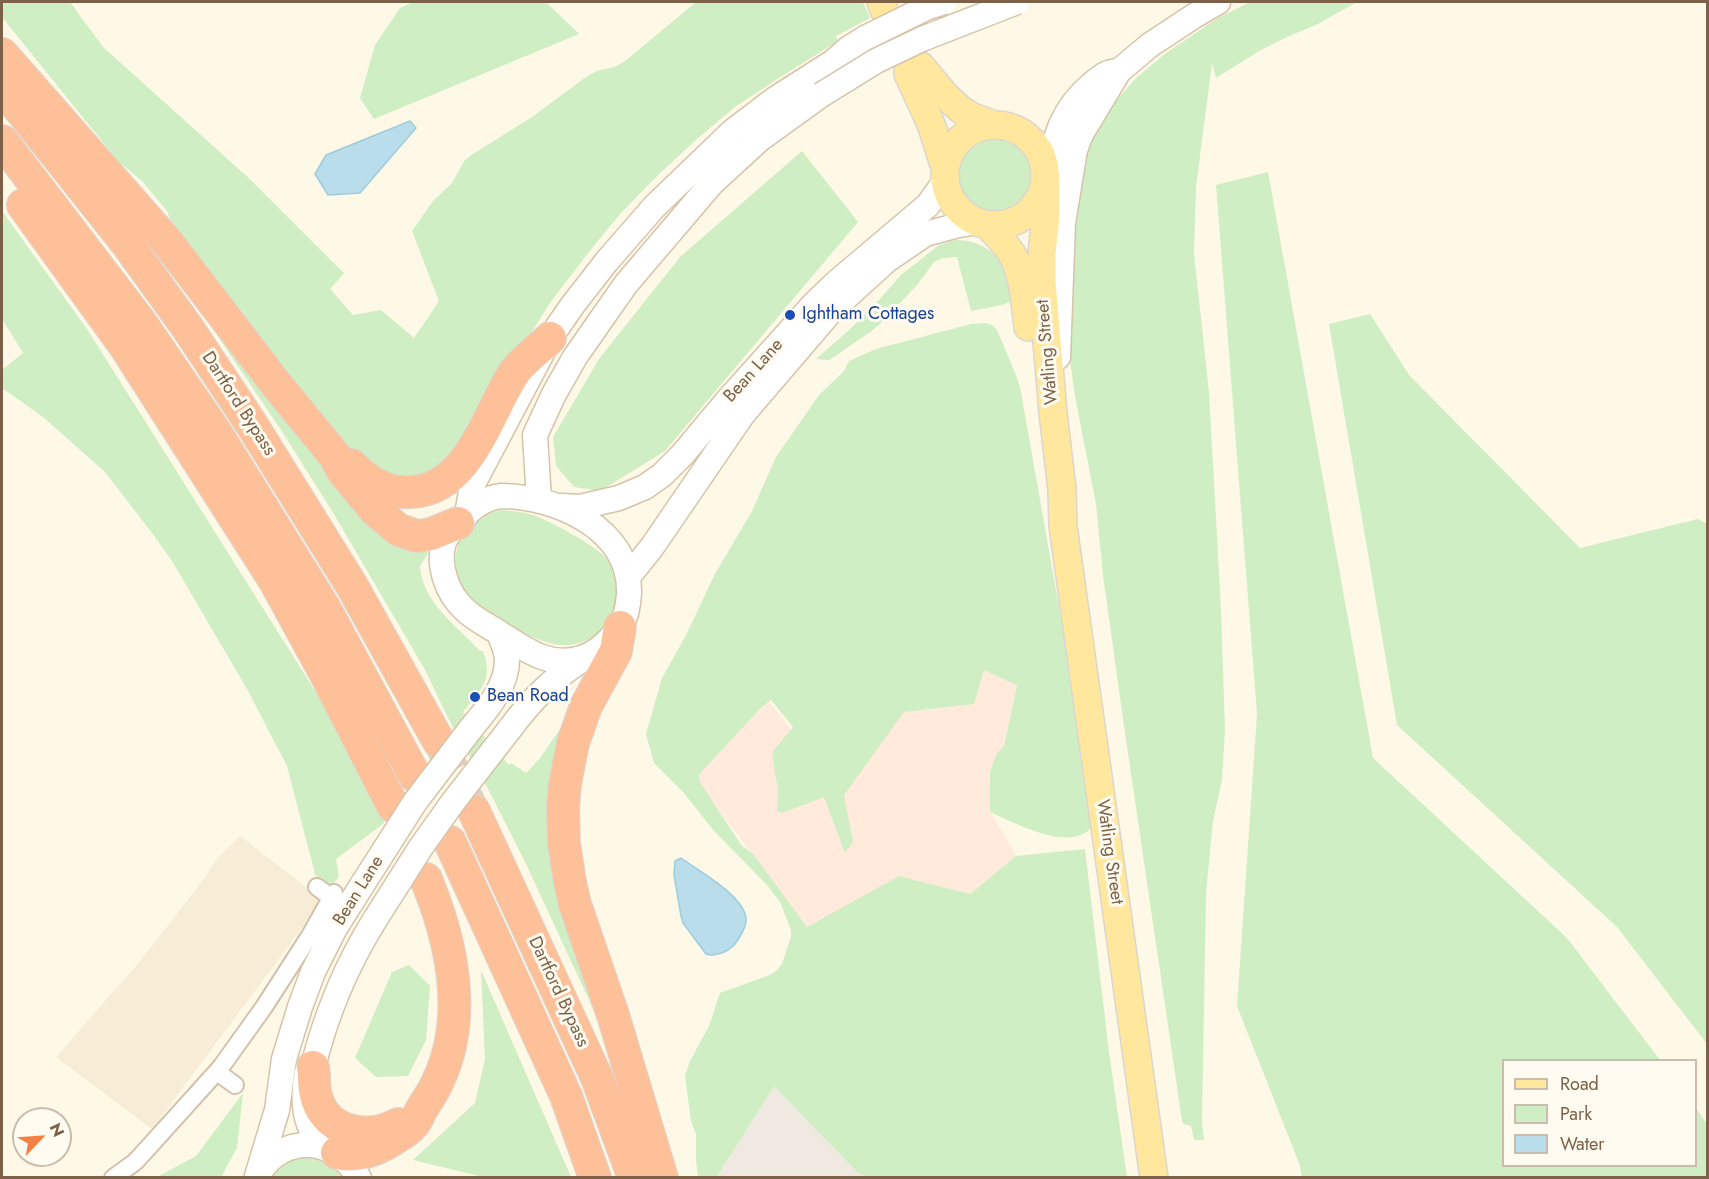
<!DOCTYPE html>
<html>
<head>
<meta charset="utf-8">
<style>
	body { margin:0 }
	#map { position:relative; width:1709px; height:1179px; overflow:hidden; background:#fef8e7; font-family:Jost,sans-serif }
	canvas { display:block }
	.frame { position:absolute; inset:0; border:3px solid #7c6148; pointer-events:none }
	.legend { position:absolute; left:1502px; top:1059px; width:195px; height:108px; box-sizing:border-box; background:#fffbf0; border:2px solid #cbbdad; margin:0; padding:8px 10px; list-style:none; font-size:18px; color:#7c6148 }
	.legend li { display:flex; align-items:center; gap:12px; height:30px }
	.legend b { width:30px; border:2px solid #cbbdad }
	.north { position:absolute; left:12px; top:1107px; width:60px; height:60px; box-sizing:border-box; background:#fffbf0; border:2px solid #cbbdad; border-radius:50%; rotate:65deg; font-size:16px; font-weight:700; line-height:24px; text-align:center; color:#7c6148 }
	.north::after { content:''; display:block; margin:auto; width:21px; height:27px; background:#f38042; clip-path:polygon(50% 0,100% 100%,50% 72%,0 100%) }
</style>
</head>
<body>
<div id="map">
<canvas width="1709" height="1179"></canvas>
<div class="frame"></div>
<ul class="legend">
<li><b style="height:8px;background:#ffe79e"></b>Road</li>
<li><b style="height:16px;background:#cfeec4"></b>Park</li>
<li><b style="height:16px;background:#b9ddeb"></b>Water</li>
</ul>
<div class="north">N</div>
</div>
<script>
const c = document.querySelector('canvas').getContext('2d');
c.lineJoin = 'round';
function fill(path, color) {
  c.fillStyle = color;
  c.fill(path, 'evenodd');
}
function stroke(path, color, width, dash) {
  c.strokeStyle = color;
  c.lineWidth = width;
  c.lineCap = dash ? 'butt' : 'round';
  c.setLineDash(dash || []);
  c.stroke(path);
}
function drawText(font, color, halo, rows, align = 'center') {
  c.font = font + ' Jost,sans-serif';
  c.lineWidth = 6;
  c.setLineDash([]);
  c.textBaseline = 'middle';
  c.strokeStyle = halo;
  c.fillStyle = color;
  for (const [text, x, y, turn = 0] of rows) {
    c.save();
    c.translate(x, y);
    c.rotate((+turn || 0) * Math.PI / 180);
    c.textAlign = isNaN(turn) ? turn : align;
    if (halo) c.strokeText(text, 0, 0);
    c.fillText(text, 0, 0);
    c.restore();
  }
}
fill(new Path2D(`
	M240 836 306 887 322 901 152 1129 56 1057 141 960 204 879 217 859Z`), '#f7ecd5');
fill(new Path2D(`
	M984 670 1018 679 990 811 1016 856 970 894 899 877 807 927 694 777 769 701 814 759 904 712 974 704Z`), '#ffeadb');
fill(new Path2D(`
	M774 1085 857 1172 866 1177 717 1178Z`), '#efe9e1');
fill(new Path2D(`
	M2 2H70L103 47 252 181 344 273 330 289 353 315 381 310 414 338 439 301 412 231 433 201 452 183 464 161 473 154 532 117 586 77 597 71 614 67 624 62 696 2H863L870 18 836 36 838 41 779 78 735 107 698 138 657 176 621 213 596 243 552 300 446 467 400 482 346 448 176 234 167 211 143 182 118 161 2 17Z
	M413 2H546L579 34 374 119 360 98 375 45 400 8Z
	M1250 2H1357L1316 25 1289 36 1259 51 1216 78 1212 63 1196 187 1194 254 1209 392 1221 610 1225 730 1222 780 1213 821 1206 893 1202 1121 1204 1140H1194L1191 1126 1184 1124 1182 1121 1123 719 1103 575 1096 504 1075 396 1069 353 1075 230 1081 181 1091 139 1112 105 1136 78 1166 53 1218 18Z
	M958 174a37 37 0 1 1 74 0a37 37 0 1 1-74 0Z
	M802 151 858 222 665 451 600 491 574 487 556 466 553 437 599 359 680 257Z
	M1268 172 1373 758 1567 938 1660 1060H1504V1166H1696V1108L1707 1124V1177H1302L1299 1163 1237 1006 1257 714 1216 185Z
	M2 211 87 329 356 756 386 817 383 824 336 859 339 876 333 885 328 886 320 882 315 874 287 766 247 689 172 561 152 533 105 472 43 417 2 388V370L23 353 2 319Z
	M955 240C980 240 1001 253 1009 278 1011 285 1011 294 1012 301L1002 305 971 311 957 257 943 258 934 262 917 285 887 317 873 330 831 359 828 360 816 359 848 331 879 300 901 275 939 245Z
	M1370 314 1409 375 1580 548 1698 519 1707 524V1044L1617 927 1397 725 1329 324Z
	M206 319 428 547 427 555 420 566C423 604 457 625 480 651H483C494 680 480 691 463 712L509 765 511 763 526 773 540 758 567 719 556 768 628 1097 589 1000 526 864 483 779 454 730 424 668 332 511 281 430Z
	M985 323 992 325 997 330 1016 375 1020 387 1081 731 1093 826C1071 854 1015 823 990 812V772L996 755 1004 746 1017 685 984 670 974 704 904 712 844 795 853 842 845 853 824 797 782 813 777 811 778 790 772 755 773 751 793 727 771 700 763 706 702 771 699 775 700 782 742 846 753 854 807 927 899 876 970 894 1016 856 1085 849 1109 1052 1127 1177H866L857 1172 774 1086 717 1177H698L696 1160V1134L691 1121 685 1076 690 1061 709 1026 720 993 770 975 777 970 782 964 791 936V930L780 902 767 885 714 831 684 793 654 763 646 734 662 678 685 637 715 574 752 511 776 457 819 395 844 371 849 361 876 349 971 324Z
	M502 510C512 511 523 512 533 515 550 521 597 546 607 559 617 572 619 587 617 602 615 619 602 634 587 640 579 644 570 646 560 645 534 643 473 608 461 585 451 565 455 537 473 522 481 515 491 513 502 510Z
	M409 965 430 986 426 1040 408 1076 376 1077 355 1058 392 972Z
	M481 970 571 1177H483L413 1160 475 1103 485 1059Z
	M243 1093 237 1148 221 1177H157L196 1156Z
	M310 1156C324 1160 334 1165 342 1177L270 1178C283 1162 289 1158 310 1156Z`), '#cfeec4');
const water = new Path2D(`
	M410 121 416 128 360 193 328 195 315 174 326 155Z
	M681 858C699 871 743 895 746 918 747 926 740 937 735 944 728 952 716 957 706 954L683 923 681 916 674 875 675 861Z`);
fill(water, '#b9ddeb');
stroke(water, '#9eccdd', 1.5);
stroke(new Path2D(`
	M439 742 474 811`), '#ded2bf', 32, [32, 16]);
const street = new Path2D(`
	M317 887 332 898
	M217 1072 235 1085
	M113 1178 135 1162 147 1149 221 1067 264 1007 311 934 334 893`);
const secondary = new Path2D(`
	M1046 175C1055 139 1061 110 1091 85 1102 76 1105 72 1119 71
	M1058 357 1063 223 1075 150 1081 134 1119 71 1150 45 1194 16 1218 2
	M502 496C556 496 631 529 629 593 628 607 626 620 617 631 607 643 595 654 581 658 550 668 526 650 501 634 489 626 475 620 464 609 447 593 437 565 444 542 447 534 455 527 460 520 473 507 484 498 502 496Z
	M539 500 535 435 554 394 575 357 626 284 712 183 760 139 821 95
	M561 506 580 507 619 498 645 487 662 475 683 454 728 400 814 304 837 282 928 205 945 181
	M467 514 472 486 550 338 572 306 607 261 654 207 733 131 775 99 833 62 848 49 867 37
	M628 577 652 547 743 414 832 310 887 260 925 234 959 225 978 222
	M509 730C532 699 551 680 583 659
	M469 731C485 711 507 688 507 660 507 651 502 641 499 633
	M326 1148C303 1130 302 1098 307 1072L313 1067C326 1014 347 964 376 918
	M259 1173C285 1132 336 1138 359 1178
	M257 1176 277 1110 284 1059 300 1007 313 972 335 928 364 882`);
const primary = new Path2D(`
	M881 2 884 10
	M945 175a50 50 0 1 1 100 0a50 50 0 1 1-100 0Z
	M945 168 931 124 908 74 909 62 921 66 945 95 960 109 973 117 992 124
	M1046 177V216L1042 253V282L1053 413 1062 489 1063 526 1154 1178
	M987 225C996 234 1005 243 1012 254 1024 276 1025 303 1028 327`);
const highway = new Path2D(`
	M2 54 168 243 276 384 335 456 342 470 375 510 399 530 417 536 431 534 458 523
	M2 89 23 113 128 245 187 327 252 425 352 586 439 742
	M2 141 141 323 216 433 325 609 415 776
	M23 205 125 346 275 581 323 669 393 806
	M351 465C369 482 386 494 411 492 470 489 487 414 514 373 523 360 539 349 550 338
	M620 627 616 651 586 706 573 743 565 784 563 807 564 843 570 882 575 904 613 1015 662 1178
	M474 811 597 1078 634 1178
	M450 842 566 1096 595 1178
	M313 1067C315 1077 313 1089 317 1099 328 1134 370 1140 398 1124
	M337 1153C358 1158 379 1149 397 1137 404 1133 413 1127 417 1119 419 1115 420 1111 423 1107 429 1098 435 1089 439 1079 468 1015 452 942 426 879`);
stroke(street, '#d3c1ab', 20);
stroke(secondary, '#d6c3a9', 27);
stroke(primary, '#ddd6cf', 30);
stroke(highway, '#ddd6cf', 34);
stroke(street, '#fff', 16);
stroke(secondary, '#fff', 24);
stroke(primary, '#ffe79e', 27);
stroke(highway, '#fec099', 32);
const secondaryBridge = new Path2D(`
	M867 37 928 7 944 2
	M821 95 876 61 922 39 1017 2
	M364 882 415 802 469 731
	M376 918 421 847 453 802 509 730`);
stroke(secondaryBridge, '#d6c3a9', 27, []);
stroke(secondaryBridge, '#fff', 24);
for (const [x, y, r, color] of [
	[790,315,6,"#1a4fb4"],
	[475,697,6,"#1a4fb4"]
]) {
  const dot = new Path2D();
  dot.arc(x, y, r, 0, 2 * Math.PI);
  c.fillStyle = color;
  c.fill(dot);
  stroke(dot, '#fffbf0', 2);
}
drawText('18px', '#164399', '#fffbf0', [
	["Ightham Cottages",802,315],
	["Bean Road",487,697]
], 'left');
drawText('18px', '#7c6148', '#fffbf0', [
	["Watling Street",1048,352,-95],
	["Bean Lane",754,371,-48],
	["Dartford Bypass",238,404,57],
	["Watling Street",1109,852,82],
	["Bean Lane",359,891,-58],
	["Dartford Bypass",558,992,65]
]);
</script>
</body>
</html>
